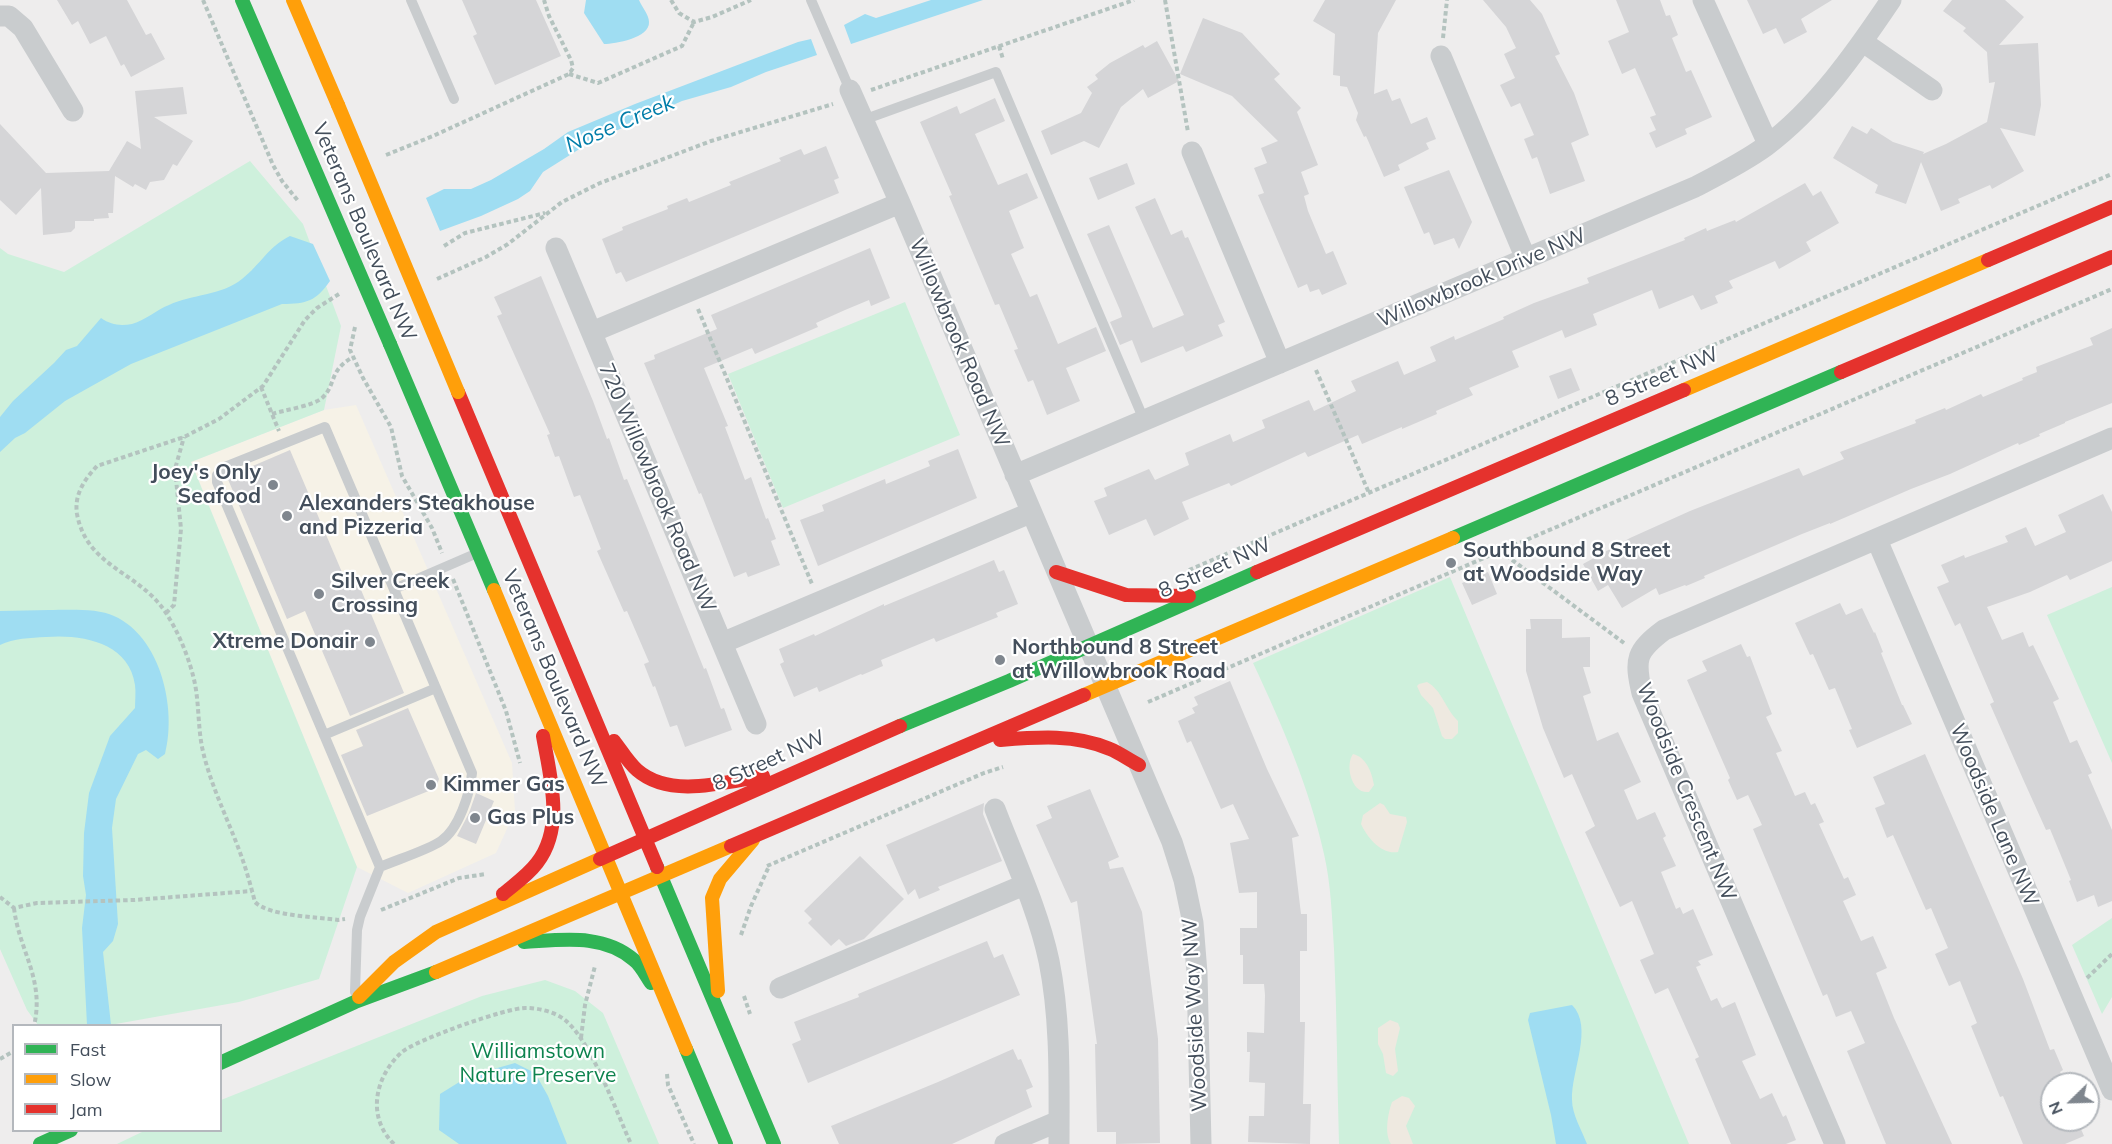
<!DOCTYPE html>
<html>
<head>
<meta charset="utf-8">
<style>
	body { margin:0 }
	#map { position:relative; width:2112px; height:1144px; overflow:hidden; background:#eeeded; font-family:Mulish,sans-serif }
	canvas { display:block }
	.legend { position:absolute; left:12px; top:1024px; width:210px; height:108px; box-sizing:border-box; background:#fff; border:2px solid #b4b8bd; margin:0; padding:8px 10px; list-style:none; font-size:18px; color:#434e5b }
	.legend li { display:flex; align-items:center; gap:12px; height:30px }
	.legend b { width:30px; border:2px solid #b4b8bd }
	.north { position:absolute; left:2040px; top:1072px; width:60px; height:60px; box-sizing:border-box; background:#fff; border:2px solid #b4b8bd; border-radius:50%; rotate:247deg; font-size:16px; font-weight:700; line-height:24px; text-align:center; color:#434e5b }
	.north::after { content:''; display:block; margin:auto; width:21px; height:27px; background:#7f868e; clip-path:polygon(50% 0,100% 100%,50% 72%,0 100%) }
</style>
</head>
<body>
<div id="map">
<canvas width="2112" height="1144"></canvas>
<ul class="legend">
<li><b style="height:8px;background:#30b455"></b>Fast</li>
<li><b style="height:8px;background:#ff9f0a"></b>Slow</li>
<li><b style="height:8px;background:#e5322d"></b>Jam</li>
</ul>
<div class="north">N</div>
</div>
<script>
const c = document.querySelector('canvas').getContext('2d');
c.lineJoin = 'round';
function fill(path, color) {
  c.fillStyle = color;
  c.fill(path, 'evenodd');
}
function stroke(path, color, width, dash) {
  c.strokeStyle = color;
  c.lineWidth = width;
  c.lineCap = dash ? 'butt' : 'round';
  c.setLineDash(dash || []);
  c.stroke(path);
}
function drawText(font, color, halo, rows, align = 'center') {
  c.font = font + ' Mulish,sans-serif';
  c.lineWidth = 4.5;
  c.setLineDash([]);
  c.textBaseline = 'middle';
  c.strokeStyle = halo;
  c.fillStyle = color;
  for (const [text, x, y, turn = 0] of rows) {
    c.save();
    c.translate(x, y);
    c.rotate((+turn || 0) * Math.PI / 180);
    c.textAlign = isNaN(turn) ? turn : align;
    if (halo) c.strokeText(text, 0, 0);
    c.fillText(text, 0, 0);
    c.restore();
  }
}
fill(new Path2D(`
	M356 405 512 763 515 811 496 853 408 893 357 867 191 462 324 410Z`), '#f6f2e7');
fill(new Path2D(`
	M250 161 303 224 341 326 324 410 191 462 357 867 319 979 239 1002 110 1025H38L27 1010 0 949V248L8 254 64 272Z
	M905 302 960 435 783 508 728 374Z
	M1450 577 1689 1144H1339C1337 1079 1337 1014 1334 949 1332 917 1331 884 1324 854 1309 786 1282 725 1253 663Z
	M2112 587V763L2047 615Z
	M2112 918V997L2102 1014 2072 945Z
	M545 980 575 991 603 1013 659 1144H117L144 1131 220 1130 221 1100 482 996Z`), '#cef0dc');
fill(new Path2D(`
	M1427 682C1442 690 1446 710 1458 721V733L1452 739H1445L1442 736 1433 708 1421 695 1417 686 1419 684Z
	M1353 754C1366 757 1372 772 1374 785L1369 792C1351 794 1345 765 1353 754Z
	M1380 803 1384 805 1390 814 1406 817 1407 822 1398 852C1381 855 1367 837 1361 824L1363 815Z
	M1390 1020 1398 1023 1400 1028 1395 1049 1398 1071 1393 1076 1386 1073 1383 1054 1378 1044V1028Z
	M1402 1096 1409 1098 1415 1106 1406 1126 1413 1144H1391C1384 1134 1388 1113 1392 1102Z`), '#eee9e0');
fill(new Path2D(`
	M586 0H639C642 7 649 15 649 22 650 38 615 44 604 44L584 13Z
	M931 0H983L851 44 844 25 865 14 876 18Z
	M811 39 817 55 766 72 731 87 682 101 589 143 543 172 530 191 518 199 481 216 440 231 426 198 444 189H471L491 180 544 149 568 132 635 104 798 42Z
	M290 236 313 244 330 281C316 301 307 304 282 304L131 364 65 401 25 433 15 438 0 452V417L13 401 54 363 66 350 77 346 101 318C111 325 120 326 132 324 146 320 156 310 169 305 192 294 221 296 242 279 260 265 269 246 290 236Z
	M49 610C67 610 98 608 114 616 161 637 177 709 165 754L158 759 146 750 138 754 116 799 112 828 118 924 113 941 103 952 111 1025H87L82 928 86 895 83 876 84 833 89 793 110 736 135 708C135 701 136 692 135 685 129 642 81 634 46 637 30 638 14 638 0 645V611Z
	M1572 1005C1594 1027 1571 1071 1572 1100 1572 1114 1582 1131 1587 1144H1556L1551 1115 1528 1020 1530 1013Z
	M515 1063 535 1073 548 1096 567 1144H459L439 1130 440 1094 469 1076Z`), '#9fddf2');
fill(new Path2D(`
	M57 0H127L146 35 151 33 165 59 131 77 124 64 121 66 106 36 90 44 78 21 72 25Z
	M462 0H536L561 56 495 85 473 36 477 34Z
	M1325 0H1396L1378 33 1374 94 1387 89 1392 101 1400 98 1411 124 1427 117 1436 139 1426 143 1429 149 1398 165 1400 170 1384 177 1366 136 1364 137 1356 120 1358 113 1347 87 1340 86V76L1333 75 1335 34 1313 21Z
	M1483 0H1530L1542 14 1560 54 1555 56 1574 93 1589 135 1571 143 1585 181 1550 194 1537 157 1532 159 1524 139 1534 135 1520 103 1511 107 1500 85 1515 78 1504 54 1516 48 1506 27Z
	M1616 0H1660L1666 16 1670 15 1678 35 1672 38 1686 72 1691 70 1712 117 1685 129 1687 134 1656 148 1649 133 1656 130 1650 117 1656 115 1635 68 1622 74 1608 41 1629 32Z
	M1747 0H1832L1801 19 1807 32 1784 44 1776 28 1763 34Z
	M1952 0H2005L2024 17 1999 45 2038 43 2041 105 2035 136 2000 128 2024 171 1992 189 1990 185 1958 199 1960 203 1941 211 1921 162 1906 204 1875 193 1878 185 1833 158 1852 126 1867 134 1871 128 1893 142 1924 152 1923 154 1946 144 1987 122 1995 82 1989 83 1987 52 1963 31 1966 28 1943 11Z
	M1203 18 1242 33 1280 74 1274 79 1301 108 1297 112 1318 165 1301 172 1309 194 1304 196 1308 211 1326 254 1333 251 1347 284 1322 295 1319 289 1310 292 1307 284 1298 288 1258 195 1264 193 1254 168 1267 163 1261 148 1278 141 1232 96 1180 74Z
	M1157 41 1179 81 1148 98 1143 89 1121 107 1099 148 1084 141 1051 155 1041 131 1081 113 1092 93 1087 87 1098 79 1095 75 1110 63 1143 45 1145 48Z
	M183 87 187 114 154 117 193 141 177 166 173 164 164 180 150 182 146 190 135 184 133 187 115 176 113 213H108L109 218 94 219V221H75V228L71 232 43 235 41 188 16 215 0 200V124L46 173 109 171 127 141 141 149 135 91Z
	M995 98 1005 121 975 134 998 185 1027 173 1038 198 1009 211 1024 248 1011 254 1030 297 1037 294 1058 344 1096 327 1106 351 1066 368 1080 401 1047 415 1033 380 1028 382 1014 350 1018 349 999 304 995 305 982 274 949 196 952 195 920 122 957 106 960 114Z
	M826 146 839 178 834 180 839 193 626 282 621 272 616 274 602 239 623 230 622 227 668 209 667 206 687 198 689 202 731 185 729 182 781 161 779 158 801 149 804 155Z
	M1127 163 1135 184 1098 200 1089 178Z
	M1449 170 1472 222 1459 249 1454 238 1434 245 1429 232 1424 234 1404 187Z
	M1805 183 1813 196 1821 191 1839 223 1806 242 1811 251 1779 269 1775 261 1729 281 1733 288 1715 296 1718 303 1701 310 1693 295 1659 309 1652 290 1593 314 1597 325 1565 338 1562 330 1512 351 1519 367 1469 388 1473 395 1436 411 1437 414 1402 429V427L1362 444 1358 435 1308 457 1305 452 1231 486 1229 483 1182 502 1189 519 1154 536 1146 519 1109 535 1094 501 1107 496 1104 488 1149 469 1155 480 1189 465 1185 453 1230 434 1233 442 1265 428 1262 420 1309 400 1314 411 1356 391 1351 381 1398 361 1404 375 1436 361 1430 347 1454 336 1455 340 1504 319 1503 317 1534 303 1589 283 1587 278 1685 240 1684 238 1706 228 1707 231 1735 220 1736 222Z
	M1155 198 1171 235 1182 230 1185 238 1188 237 1225 322 1218 325 1223 336 1186 352 1183 346 1141 363 1132 340 1120 345 1110 322 1122 317 1120 310 1087 234 1109 225 1153 328 1184 315 1135 207Z
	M870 248 890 298 871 306 869 300 845 310 816 323 818 327 755 354 752 348 704 368 728 426 725 427 745 480 751 477 766 519 768 518 776 539 771 541 780 565 748 577 746 572 734 577 701 493 699 494 644 363 655 359 654 355 717 329 711 315Z
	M541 276 593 401 607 439 609 438 624 480 627 479 647 528 704 669 706 668 721 709 724 708 732 730 685 747 677 725 670 727 655 686 653 687 644 664 649 662 627 611 624 612 597 551 601 549 580 495 574 497 559 456 555 457 547 435 550 434 497 316 502 314 494 297Z
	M2112 328V403L2065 422V423L2039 434 2040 436 2019 445 2018 443 1950 474 1911 489 1830 524V523L1802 534 1704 576 1705 578 1686 586 1685 585 1659 595 1656 588 1622 608 1608 585 1598 591 1583 564 1630 538 1690 511 1799 468 1803 476 1844 459 1840 452 1916 423 1915 420 1945 408 1946 410 1981 394 1983 397 2023 380 2022 378 2037 372 2036 367 2093 345 2090 338Z
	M1571 368 1580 390 1558 399 1549 376Z
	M958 449 977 498 818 566 800 520 824 511 822 505 885 479 886 484 930 466 928 461Z
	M290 450 344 577 354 573 404 693 350 716 305 611 287 619 227 477Z
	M2103 494 2112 512V561L2070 580 2067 575 2030 592 1987 607 2002 640 2023 632 2029 647 2033 645 2059 699 2053 702 2070 743 2077 740 2092 773 2088 775 2112 830V901L2098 907 2094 895 2077 902 2069 881 2071 880 2050 829 2046 830 2023 779 1990 704 1994 702 1960 623 1955 626 1937 587 1949 582 1941 565 1964 555 1965 558 2008 542 2005 536 2026 527 2035 546 2066 532 2058 515Z
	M994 560 999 572 1004 570 1018 604 996 613 998 617 936 642 934 638 881 660 883 666 862 675 861 674 819 692 817 687 794 697 780 664 784 662 779 649 814 634 815 636 884 604V606Z
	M1488 572 1497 594 1472 605 1462 583Z
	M1840 603 1846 615 1862 608 1874 633 1875 632 1883 652 1881 653 1902 705H1903L1912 724 1857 748 1849 730 1852 729 1835 688 1829 690 1813 654 1810 655 1795 623Z
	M1530 619H1562V638L1590 637V667H1583L1591 693 1583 696 1597 741 1618 732 1641 782 1624 790 1637 820 1655 812 1666 836 1663 838 1676 866 1661 872 1676 909 1680 907 1683 914 1693 909 1713 955 1698 961 1701 965 1696 967 1711 1001 1717 998 1722 1008 1735 1002 1756 1055 1742 1061 1760 1099 1772 1093 1783 1117 1786 1115 1796 1140 1786 1144H1731L1695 1059 1699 1057 1668 988 1655 994 1640 960 1654 954 1632 901 1620 907 1585 832 1595 826 1572 774 1564 778 1543 728 1526 671V629H1531Z
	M1741 644 1747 657 1750 656 1772 714 1766 717 1782 751 1776 753 1795 796 1805 792 1811 805 1815 803 1824 822 1819 824 1844 879 1848 877 1856 895 1843 901 1861 941 1873 936 1887 968 1876 973 1894 1018 1952 1144H1886L1847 1051 1865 1043 1851 1011 1836 1017 1827 994 1823 996 1753 829 1762 825 1748 795 1737 800 1728 780 1730 778 1687 680 1707 671 1702 661Z
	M1230 681 1267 769 1299 836 1292 838 1301 914H1307V951H1300V1022H1305L1303 1104H1311L1310 1144 1248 1142 1249 1116H1264L1265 1083 1249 1082 1250 1052H1247V1032L1264 1033 1265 995 1264 984H1243V955H1240V928H1257V892L1239 893 1230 843 1249 839 1233 804 1221 809 1191 741 1187 743 1178 721 1195 713 1192 708 1198 705 1194 697Z
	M408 708 439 779 436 788 367 816 341 755 363 746 356 730Z
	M1925 754 2023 979 2050 1050 2054 1049 2063 1070 2060 1072 2066 1084H2052V1120H2077L2084 1136 2065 1144H2023L2003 1096 2000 1097 1971 1026 1977 1023 1960 981 1949 986 1935 954 1948 948 1931 908 1926 910 1893 835 1887 838 1875 808 1885 804 1873 777Z
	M1090 789 1119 857 1108 862 1110 869 1123 867 1142 912 1158 1039 1160 1143 1116 1144V1132H1097L1095 1044H1097L1077 901 1071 903 1036 825 1052 818 1047 806Z
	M476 793 494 801 476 844 457 836 469 813Z
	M984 803 983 814 1002 861 938 887 940 890 919 899 915 889 908 895 886 845Z
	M860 856 904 899 864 939 846 946 839 939 831 946 808 923 812 919 804 911Z
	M987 941 994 958 1003 954 1020 995 808 1083 792 1044 801 1040 794 1022 859 997 858 994Z
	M1013 1049 1018 1060 1021 1059 1033 1087 1026 1090 1032 1107 952 1144H839L831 1126 938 1082Z`), '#d5d5d7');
stroke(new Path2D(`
	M203 0 273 165 282 181 299 202
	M671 0 679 13 694 22 712 17 751 0
	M1165 0 1188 132
	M1443 38 1447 0
	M999 46 1003 59
	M569 74 598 83 682 46 694 22
	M871 90 1134 0
	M386 155 433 136 569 74 573 68 571 60 549 16 544 0
	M444 246 465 233 545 213
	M437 279 486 257 508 244 562 202 600 183 711 141 833 104
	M339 294 317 308 305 320 263 386 219 419 184 437 97 466C84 480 74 495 77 514 87 568 139 571 166 613 179 633 190 660 195 684 199 705 198 726 202 747 210 785 229 821 242 858 247 872 251 887 255 902 268 916 318 917 338 920L345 919
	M698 309 812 584
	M355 327 350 350 363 378 391 427 402 476 432 528 442 553
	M1316 370 1369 493
	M261 387 279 431
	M272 414C284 410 313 406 322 398 337 384 328 371 353 357
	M1500 551 1624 643
	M1189 570 2112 174
	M453 579 506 711 520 763
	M166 613 174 605 181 529 175 469 184 437
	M1148 702 2112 289
	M767 866 984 773 1003 767
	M0 897 14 908 37 903 134 900 252 891
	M14 908C19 951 45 979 34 1026
	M381 910 459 878 486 874
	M741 935 751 906 770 864
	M2087 978 2112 954
	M744 996 750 1014
	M581 1038 585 1005 595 966
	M0 1059 14 1051
	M667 1074 668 1085 694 1144
	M394 1144C366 1117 375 1076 402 1052 416 1040 508 1007 526 1008 539 1008 555 1012 565 1020 591 1041 616 1111 631 1144`), '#b4c3bf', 4, [4.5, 3]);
stroke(new Path2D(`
	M411 0 454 99
	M811 0 850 90
	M863 120 996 72 1144 420
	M394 589 475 554
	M324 735 436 688
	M355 992 357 930 360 917 380 867C396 860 428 850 441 841 459 829 470 793 472 773L325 427 225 467 217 475V482L380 867`), '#c9ccce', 10);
stroke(new Path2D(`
	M1703 0 1768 144
	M0 16H9L23 28 73 111
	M1863 42 1932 90
	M1441 56 1526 259
	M850 90 900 203 1172 842 1184 880 1193 923 1197 973 1201 1144
	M1192 152 1280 363
	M556 248 756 724
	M592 332 900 203
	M1015 475 1695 187C1720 174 1744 162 1766 146 1817 108 1856 52 1891 0
	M1877 540 2112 1090
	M722 643 1030 513
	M995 809C1014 859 1038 909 1049 961 1061 1021 1059 1083 1059 1144
	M780 988 1024 885
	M1005 1144 1059 1121
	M1835 1144 1642 693C1634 659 1636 651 1664 630L2112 438`), '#c9ccce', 21);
stroke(new Path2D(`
	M390 344 494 590
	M1453 538 1841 372
	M900 726 1009 681 1257 572
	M657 867 774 1144
	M524 942C562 940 603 933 634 960 641 965 646 976 651 983
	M686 1049 726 1144
	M220 1063 355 1002 436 972
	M40 1144 71 1130`), '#30b455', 14);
stroke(new Path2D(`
	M293 0 338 105
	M1684 390 1988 260
	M494 590 686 1049
	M1084 695 1453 538
	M436 972 731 846
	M718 991 712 898 720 879 753 840
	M359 997 394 962 436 932 600 859`), '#ff9f0a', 14);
stroke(new Path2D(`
	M1988 260 2112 207
	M1841 372 2112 257
	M458 392 657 867
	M1056 572 1126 595 1189 596
	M1257 572 1684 390
	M1000 740C1038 737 1075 734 1110 749 1120 753 1129 760 1139 765
	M614 741C621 750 628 762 637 770 670 799 725 782 763 776
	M731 846 1084 695
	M600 859 900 726
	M503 894C515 884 528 875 537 863 565 827 550 776 543 736`), '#e5322d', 14);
stroke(new Path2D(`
	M242 0 390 344`), '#30b455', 14);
stroke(new Path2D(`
	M338 105 458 392`), '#ff9f0a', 14);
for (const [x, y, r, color] of [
	[273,485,6,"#7f868e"],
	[287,516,6,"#7f868e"],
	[1451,563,6,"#7f868e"],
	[319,594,6,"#7f868e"],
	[370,642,6,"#7f868e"],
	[1000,660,6,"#7f868e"],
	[431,785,6,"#7f868e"],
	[475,818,6,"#7f868e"]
]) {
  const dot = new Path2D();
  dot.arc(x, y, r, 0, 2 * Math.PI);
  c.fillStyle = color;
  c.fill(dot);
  stroke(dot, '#fff', 2);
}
drawText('21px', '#434e5b', '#fff', [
	["Veterans Boulevard NW",364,232,67],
	["Willowbrook Drive NW",1482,278,-23],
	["Willowbrook Road NW",959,343,67],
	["8 Street NW",1662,377,-23],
	["720 Willowbrook Road NW",657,488,67],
	["8 Street NW",1215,568,-24],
	["Veterans Boulevard NW",554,679,67],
	["8 Street NW",769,761,-24],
	["Woodside Crescent NW",1686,792,68],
	["Woodside Lane NW",1994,815,67],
	["Woodside Way NW",1195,1015,-93]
]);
drawText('bold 21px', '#434e5b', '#fff', [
	["Joey's Only",261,473,"right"],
	["Seafood",261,497,"right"],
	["Alexanders Steakhouse",299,504],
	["and Pizzeria",299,528],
	["Southbound 8 Street",1463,551],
	["at Woodside Way",1463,575],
	["Silver Creek",331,582],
	["Crossing",331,606],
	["Xtreme Donair",358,642,"right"],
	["Northbound 8 Street",1012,648],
	["at Willowbrook Road",1012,672],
	["Kimmer Gas",443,785],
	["Gas Plus",487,818]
], 'left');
drawText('21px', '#0d834e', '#fff', [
	["Williamstown",538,1052],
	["Nature Preserve",538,1076]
]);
drawText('italic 22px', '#017da9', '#fff', [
	["Nose Creek",620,124,-23]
]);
</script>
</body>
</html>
